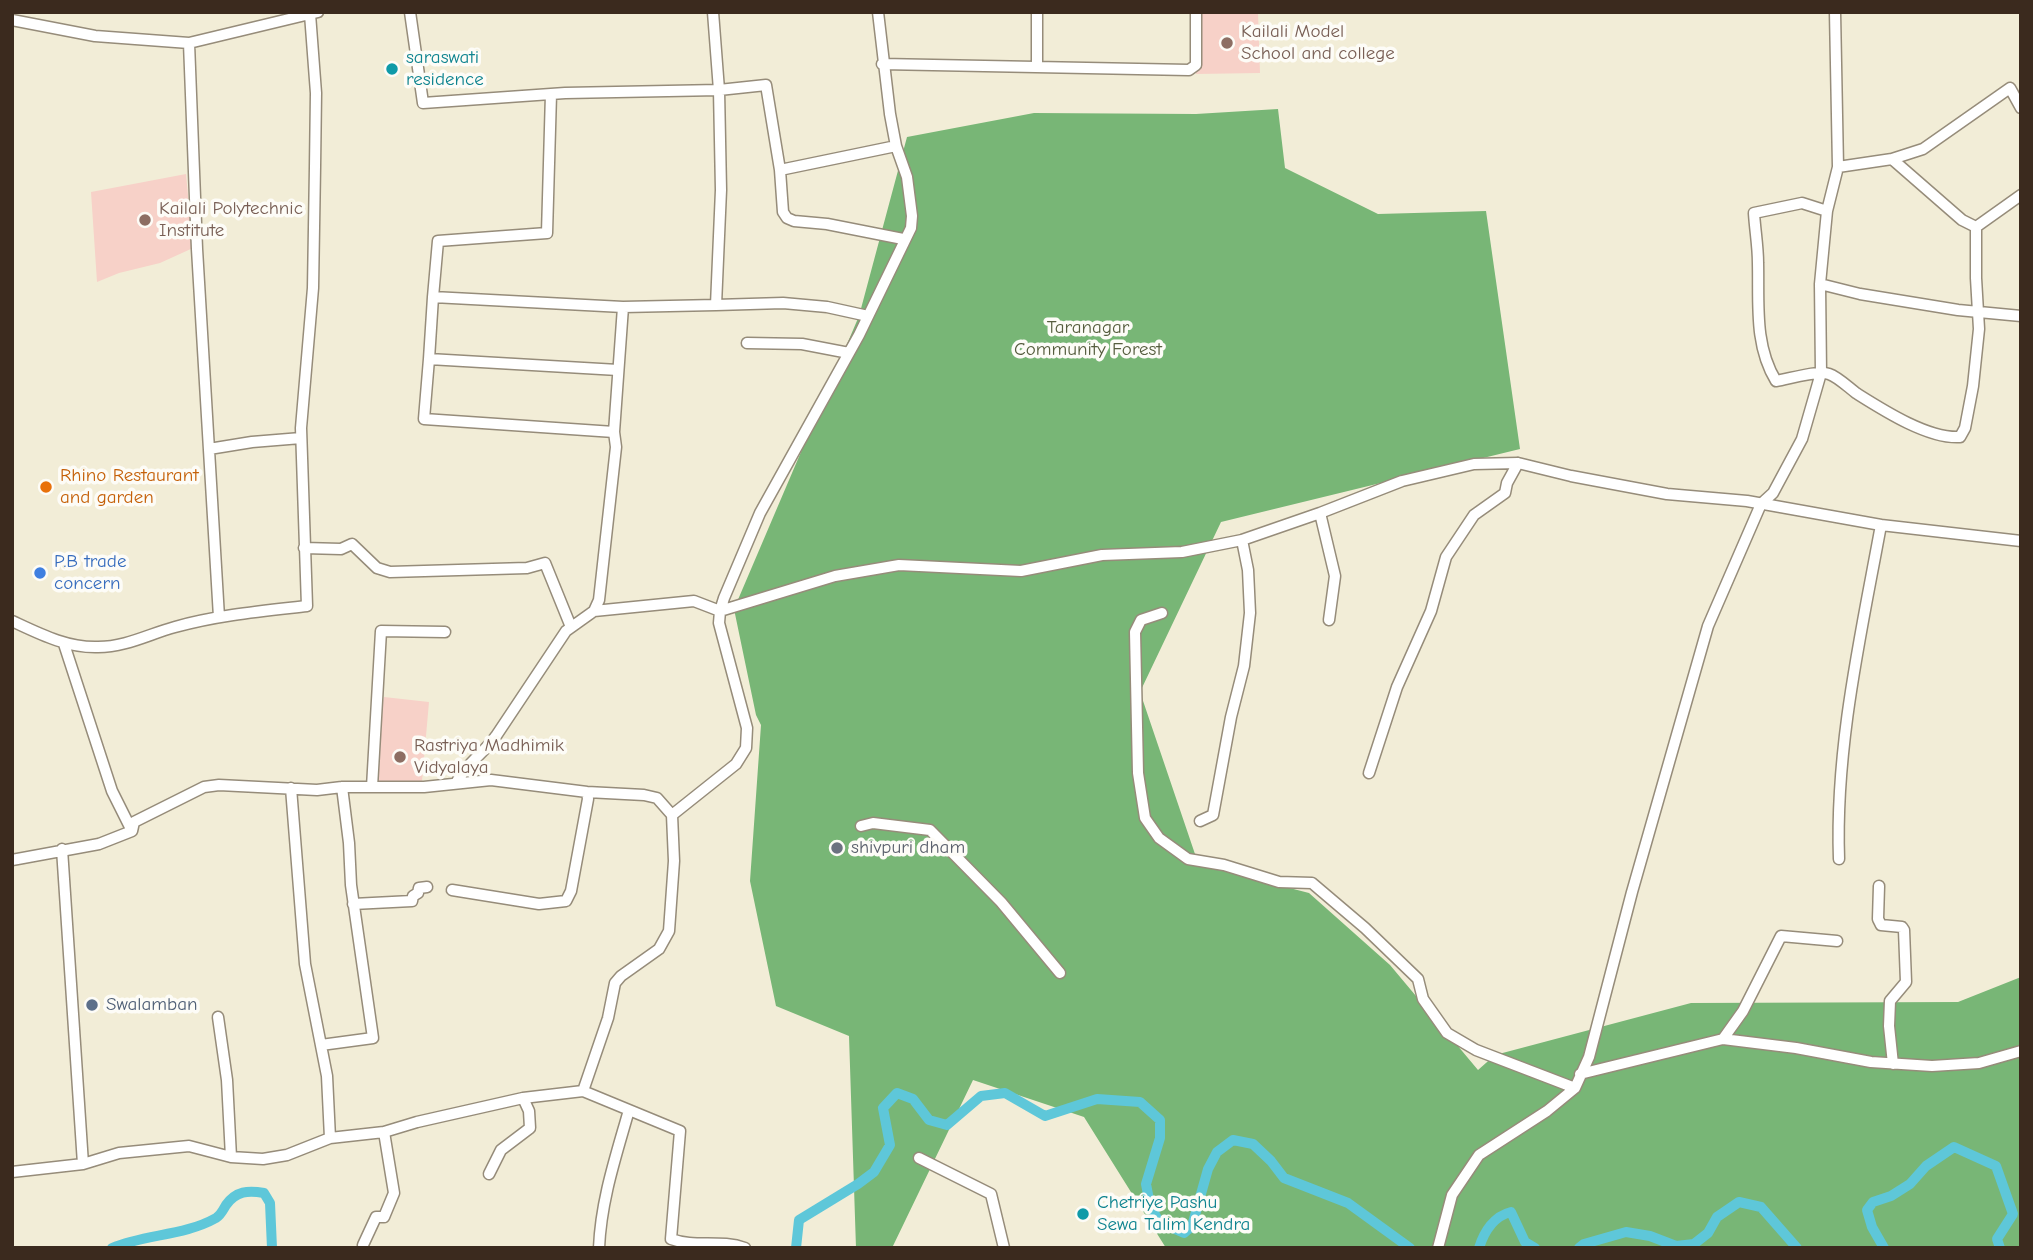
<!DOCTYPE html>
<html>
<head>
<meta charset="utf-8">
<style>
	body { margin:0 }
	#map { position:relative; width:2033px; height:1260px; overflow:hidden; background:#f2edd7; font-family:"Comic Neue",sans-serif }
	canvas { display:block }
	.frame { position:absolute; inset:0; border:14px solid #3b2a1e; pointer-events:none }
</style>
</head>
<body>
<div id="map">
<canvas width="2033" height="1260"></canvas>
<div class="frame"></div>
</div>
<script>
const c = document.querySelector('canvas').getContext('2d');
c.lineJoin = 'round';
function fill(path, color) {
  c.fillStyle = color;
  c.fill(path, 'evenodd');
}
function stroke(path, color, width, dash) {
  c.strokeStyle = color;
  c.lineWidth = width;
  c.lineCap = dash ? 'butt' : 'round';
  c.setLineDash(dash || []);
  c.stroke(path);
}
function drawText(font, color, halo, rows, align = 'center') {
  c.font = font + ' "Comic Neue",sans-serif';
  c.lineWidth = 7;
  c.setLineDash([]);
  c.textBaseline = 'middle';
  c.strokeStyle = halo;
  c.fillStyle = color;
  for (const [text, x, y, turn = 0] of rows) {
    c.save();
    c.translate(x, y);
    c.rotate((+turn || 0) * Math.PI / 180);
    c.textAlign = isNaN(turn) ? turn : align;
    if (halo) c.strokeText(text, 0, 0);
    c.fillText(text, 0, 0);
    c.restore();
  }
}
fill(new Path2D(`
	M1197 12H1258L1260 73 1196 74Z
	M186 174 193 248 160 263 119 273 97 282 91 192Z
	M384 697 429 702 422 781 377 782 376 733Z`), '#f7d1c8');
fill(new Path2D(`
	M1278 109 1285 168 1378 214 1486 211 1520 449 1221 522 1140 692 1196 857 1239 875 1309 893 1390 965 1478 1070 1495 1055 1691 1003 1958 1002 2021 977V1248H1166L1084 1117 973 1080 892 1248H856L849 1036 776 1006 750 881 761 725 756 715 734 609 859 316 907 137 1034 113 1196 114Z`), '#78b676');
stroke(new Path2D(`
	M112 1248C146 1234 184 1236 216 1218 221 1215 223 1210 226 1205 236 1191 248 1190 264 1193L270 1203 272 1248
	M796 1248 799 1220 858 1184 874 1172 890 1145 883 1108 897 1093 913 1099 929 1120 947 1125 981 1096 1005 1093 1045 1116 1097 1099 1140 1102 1160 1120V1138L1146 1184 1150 1205 1159 1222 1184 1233 1192 1226 1208 1169 1217 1152 1233 1140 1253 1144 1271 1161 1284 1178 1348 1203 1410 1248
	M1479 1248C1484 1232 1494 1216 1511 1212L1525 1242 1535 1248
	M1579 1248 1584 1244 1626 1232 1650 1236 1676 1246 1694 1244 1708 1233 1717 1217 1739 1202 1761 1207 1797 1248
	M1884 1248 1872 1227 1867 1210 1873 1202 1891 1196 1910 1184 1926 1166 1954 1147 1996 1166 2013 1214 1997 1239 2000 1248`), '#5ec7d9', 10);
const minor = new Path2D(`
	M410 12 423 103 565 93 719 90 766 85 780 170 896 146
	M1037 12V66
	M12 20 95 36 189 43 318 12
	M189 43 197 249 219 617
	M882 64 1189 70 1196 65V12
	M1838 167 1892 159 1923 149 2010 88 2021 108
	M780 170 783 212 787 218 794 221 827 224 903 239
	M1827 211 1802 203 1754 213C1755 230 1758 246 1758 263 1759 303 1754 345 1776 381 1789 379 1817 370 1829 374 1838 377 1848 387 1856 393 1883 410 1928 439 1960 437L1965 428 1973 386 1979 329 1976 278V227L1962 220 1892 159
	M1976 227 2021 195
	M1820 284 1860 294 1958 310 2021 316
	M433 297 438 241 547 233 551 94
	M716 305 783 303 827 307 868 316
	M747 343 802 344 849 353
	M429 359 424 419 614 432
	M618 370 429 359 433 297 623 307
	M209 449 252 442 301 438
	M1320 513 1335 576 1329 620
	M304 548 341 549 352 544 377 568 390 572 527 568 545 563 571 627
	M594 611 694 601 720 611 835 576 899 565 1021 571 1102 555 1182 552 1242 540 1320 513 1402 481 1474 464 1518 463 1571 476 1667 494 1747 501 1881 525 2021 541
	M1162 613 1141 620 1135 632 1138 773 1145 818 1159 838 1188 859 1224 865 1279 882 1312 883 1365 928 1418 979 1423 999 1447 1033 1476 1050 1575 1088
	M12 621C40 634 67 648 98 647 126 647 149 634 175 627 218 615 263 611 307 606L301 428 313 288 315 167 316 93 310 14
	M64 644 112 791 132 831
	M1369 773 1397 687 1431 611 1446 557 1474 515 1505 493 1507 483 1518 463
	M456 783C466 764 484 753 496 736L566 631 594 611 599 600 616 447 614 432 623 307 716 305 721 190 719 90 713 12
	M372 787 381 631 445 632
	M291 788 305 964 327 1076 330 1138
	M1200 821 1213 815 1231 717 1244 666 1250 613 1248 570 1242 540
	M861 826 873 823 930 830 1001 902 1060 973
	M62 849 83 1164
	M1839 859C1835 747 1861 634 1881 525
	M12 860 99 844 132 831 134 822 204 787 219 785 317 790 342 787H424L491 780 587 792 644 795 657 798 672 815
	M1879 886 1878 919 1881 925 1902 927 1904 930 1906 982 1890 1001 1889 1026 1893 1064
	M452 890 539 904 566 901 571 891 588 799 587 792
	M353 904 412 901 413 896 418 893 419 888 427 887
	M218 1017 227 1080 231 1157
	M1723 1039 1743 1011 1781 936 1837 941
	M321 1045 373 1038 351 885 349 843 342 787
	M1580 1074 1723 1039 1796 1048 1871 1062 1932 1066 1979 1063 2021 1051
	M583 1091 680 1131 671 1239C695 1248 720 1239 745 1248
	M919 1158 991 1194 1004 1248
	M12 1172 83 1164 119 1153 189 1146 231 1157 263 1159 287 1155 330 1138 384 1132 417 1122 523 1098 583 1091 608 1018 615 983 621 976 659 949 669 931 674 861 672 815 736 764 746 748 747 728 719 623 720 611 724 598 760 513 859 335 911 228 912 216 907 177 896 146 890 114 878 12
	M489 1174 501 1150 530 1128 529 1111 523 1098
	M363 1245 376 1217H384L394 1193 384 1132
	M599 1248C601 1200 616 1156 629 1110
	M1438 1248 1452 1195 1479 1155 1547 1111 1575 1088 1589 1057 1632 892 1708 626 1761 504 1773 493 1802 439 1821 373 1820 284 1827 211 1838 167 1835 12`);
stroke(minor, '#968c7a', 13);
stroke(minor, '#fff', 10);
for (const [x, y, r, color] of [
	[1227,43,7,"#8d6e63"],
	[392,69,7,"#0f9aa8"],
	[145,220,7,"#8d6e63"],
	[46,487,7,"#e8710a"],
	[40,573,7,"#3f7fe0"],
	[400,757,7,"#8d6e63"],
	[837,848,7,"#6b7280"],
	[92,1005,7,"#5c6f8a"],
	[1083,1214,7,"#0f9aa8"]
]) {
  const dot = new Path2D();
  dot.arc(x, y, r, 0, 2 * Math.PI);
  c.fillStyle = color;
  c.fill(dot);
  stroke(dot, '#fdfcf7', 2.5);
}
drawText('19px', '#785e54', '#fdfcf7', [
	["Kailali Model",1241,32],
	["School and college",1241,54],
	["Kailali Polytechnic",159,209],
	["Institute",159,231],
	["Rastriya Madhimik",414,746],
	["Vidyalaya",414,768]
], 'left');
drawText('19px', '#0d838f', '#fdfcf7', [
	["saraswati",406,58],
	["residence",406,80],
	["Chetriye Pashu",1097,1203],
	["Sewa Talim Kendra",1097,1225]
], 'left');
drawText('19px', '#565d3e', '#fdfcf7', [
	["Taranagar",1088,328],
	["Community Forest",1088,350]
]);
drawText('19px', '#c56008', '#fdfcf7', [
	["Rhino Restaurant",60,476],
	["and garden",60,498]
], 'left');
drawText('19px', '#366cbe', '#fdfcf7', [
	["P.B trade",54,562],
	["concern",54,584]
], 'left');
drawText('19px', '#5b616d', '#fdfcf7', [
	["shivpuri dham",851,848]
], 'left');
drawText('19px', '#4e5e75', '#fdfcf7', [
	["Swalamban",106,1005]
], 'left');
</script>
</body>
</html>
